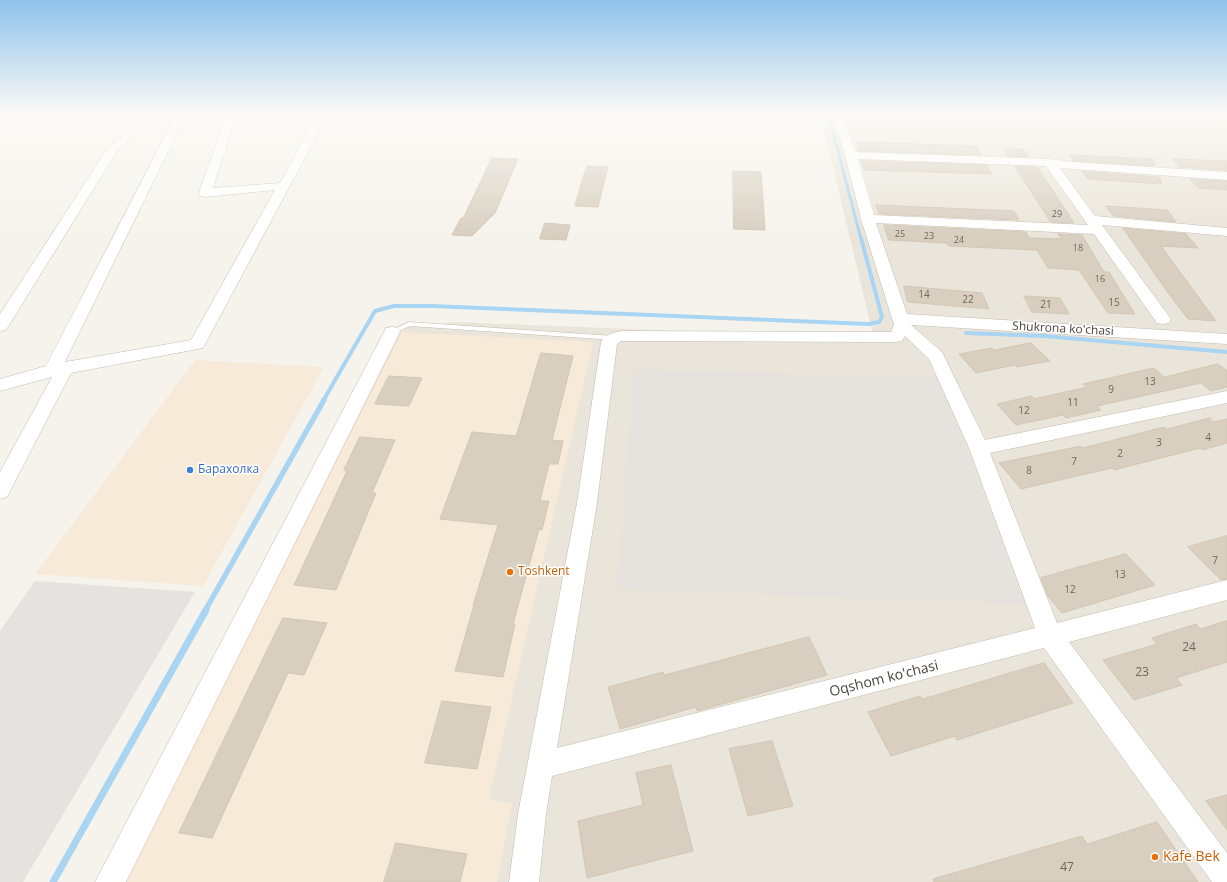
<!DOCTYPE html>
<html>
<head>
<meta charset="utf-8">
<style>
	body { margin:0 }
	canvas { display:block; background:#f6f3ec }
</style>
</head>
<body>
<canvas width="1227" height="882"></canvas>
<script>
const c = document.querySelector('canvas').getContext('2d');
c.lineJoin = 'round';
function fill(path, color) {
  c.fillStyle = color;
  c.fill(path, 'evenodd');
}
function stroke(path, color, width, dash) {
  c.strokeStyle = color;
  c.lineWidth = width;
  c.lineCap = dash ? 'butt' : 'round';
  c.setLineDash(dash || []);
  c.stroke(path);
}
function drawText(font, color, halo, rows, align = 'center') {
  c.font = font + ' "Open Sans",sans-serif';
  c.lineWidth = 3;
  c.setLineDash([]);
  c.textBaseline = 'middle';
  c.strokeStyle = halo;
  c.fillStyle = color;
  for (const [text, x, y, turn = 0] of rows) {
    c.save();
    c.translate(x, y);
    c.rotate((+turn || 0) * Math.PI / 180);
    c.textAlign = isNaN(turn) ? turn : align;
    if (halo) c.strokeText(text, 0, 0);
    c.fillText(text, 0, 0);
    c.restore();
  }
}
fill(new Path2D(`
	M820 113H1227V882H99L399 328 457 322 874 339Z`), '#eae5da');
fill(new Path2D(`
	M402 332 593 342 489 799 512 804 497 882H122Z
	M195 360 324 367 203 586 35 574Z`), '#f7ead8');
fill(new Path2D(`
	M634 370 939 377 1024 604 617 589Z`), '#e6e2dd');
fill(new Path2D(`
	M35 581 195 592 23 882H0V631Z`), '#e5e3e0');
stroke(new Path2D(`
	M828 113 861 239`), '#a9d4f2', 3);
stroke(new Path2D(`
	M966 333 1044 336 1227 352
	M323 401 375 311 394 306H432L868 324 879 322 882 317 861 238`), '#a9d4f2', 4);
stroke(new Path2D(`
	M205 611 324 400`), '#a9d4f2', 5.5);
stroke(new Path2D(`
	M53 882 206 610`), '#a9d4f2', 7);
const building = new Path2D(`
	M857 142 976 146 981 155 859 151Z
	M1004 149 1024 150 1029 157 1008 156Z
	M1070 155 1153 159 1155 166 1074 161Z
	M492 158 518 159 495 213 472 236 452 235 461 218H463Z
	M1172 159 1227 161V170L1180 167Z
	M862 161 987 165 992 174 865 170Z
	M587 166 608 167 598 207 575 206Z
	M1015 166 1037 167 1074 223 1051 222Z
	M733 171 761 172 765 230 734 229Z
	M1082 171 1159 177 1162 184 1088 179Z
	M1190 179 1227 181V190L1199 188Z
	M876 205 1014 211 1019 220 880 214Z
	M1106 206 1167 210 1176 222 1114 216Z
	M545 223 570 225 566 240 540 239Z
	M884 225 1026 232 1029 238 1062 239 1058 234 1082 235 1104 272H1109L1135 314 1108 313 1079 270 1048 268 1037 250 949 246 947 243 889 240Z
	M1123 228 1186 234 1198 248 1161 246 1216 321 1188 319 1169 294Z
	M904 286 982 293 989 309 908 302Z
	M1024 296 1060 298 1069 314 1032 312Z
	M1031 343 1050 361 1017 367 1015 365 976 373 959 354 992 348 994 350Z
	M541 353 573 356 552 440 563 441 558 464H549L540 501H549L542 530 539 529 513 624H515L503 677 455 671 474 605H473L498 525 440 519 472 432 516 436Z
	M1218 364 1227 371V387L1211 391 1201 383 1097 406 1101 410 1066 418 1063 415 1016 425 997 404 1032 396 1034 399 1087 387 1083 384 1154 368 1164 377Z
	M389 376 422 378 409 406 375 404Z
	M1210 418 1213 422 1227 419V443L1202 450 1200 448 1114 470 1112 468 1021 489 999 463 1081 446 1083 448 1164 427 1166 429Z
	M360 437 395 440 372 493H376L336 590 294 585 347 471 344 470Z
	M1227 536V579L1221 580 1188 547Z
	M1126 554 1155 585 1062 613 1048 596 1041 578Z
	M283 618 327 623 304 675 288 673 212 838 179 833Z
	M1227 621V662L1176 678 1182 685 1134 700 1103 660 1157 644 1152 638 1196 624 1200 629Z
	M809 637 827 675 697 711 696 707 620 729 608 687 663 672 664 675Z
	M1044 663 1073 703 957 740 955 736 891 756 868 712 920 696 922 699Z
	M442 701 491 707 477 769 425 763Z
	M772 741 793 806 748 816 729 749Z
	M671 765 693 851 587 878 578 821 643 805 636 773Z
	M1227 795V830L1206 801Z
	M1157 822 1198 882H934L933 879 1082 836 1087 844Z
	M396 843 467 854 460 882H384Z`);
fill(building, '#d8cfc1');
stroke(building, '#d3c7b4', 1);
const service = new Path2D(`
	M409 322 614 336 618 338 614 340 410 326 392 334 388 332Z`);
const minor = new Path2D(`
	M137 113H147L131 140 119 148 6 330 0 331V314L109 146 123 136Z
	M177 113H187L65 362 191 340 275 190 205 197 200 196 199 193 227 113H237L213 188 280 183 319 113H329L203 348 71 373 7 497 0 499V472L52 377 0 391V379L46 366Z
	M831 113H841L856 152 1050 159 1074 162 1227 172V180L1060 168 1095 216 1227 228V236L1102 225 1171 319 1169 323 1163 324 1157 323 1094 234 876 223 907 314 1227 334V344L911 325 942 352 985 440 1227 391V403L990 453 1057 623 1227 580V600L1069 642 1227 853V882H1212L1044 648 552 776 546 814 539 882H509L518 814 577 503 601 342C606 334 613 333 621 331L891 332 894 325 861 219 845 155ZM858 159 1046 166 1088 225 874 215ZM905 336 929 359 969 448 1035 628 557 748 597 503 617 344 621 341 896 342 902 341Z
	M392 327 398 328 400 332 126 882H95L384 332 386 328Z`);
stroke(service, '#c2bbae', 1);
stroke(minor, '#c2bbae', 1);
fill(service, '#fff');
fill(minor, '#fff');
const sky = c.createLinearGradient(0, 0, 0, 236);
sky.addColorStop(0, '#8fc1ec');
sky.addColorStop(0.48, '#fbfaf6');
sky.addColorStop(1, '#fbfaf600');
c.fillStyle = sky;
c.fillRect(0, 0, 1227, 236);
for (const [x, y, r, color] of [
	[190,470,4,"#3f7fe0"],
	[510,572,4,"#e8710a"],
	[1155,857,4,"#e8710a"]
]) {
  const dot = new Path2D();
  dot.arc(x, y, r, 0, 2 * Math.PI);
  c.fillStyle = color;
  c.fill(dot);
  stroke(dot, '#fff', 1.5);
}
drawText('9px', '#6e675b', null, [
	["29",1057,214],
	["25",900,234],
	["23",929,236],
	["24",959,240],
	["18",1078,248],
	["16",1100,279]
]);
drawText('10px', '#6e675b', null, [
	["14",924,295],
	["22",968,300],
	["15",1114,303],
	["21",1046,305],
	["13",1150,382],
	["9",1111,390],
	["11",1073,403],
	["12",1024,411],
	["4",1208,438],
	["3",1159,443],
	["2",1120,454],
	["7",1074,462],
	["8",1029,471],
	["7",1215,561],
	["13",1120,575],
	["12",1070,590]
]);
drawText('12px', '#4b4439', '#fff', [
	["Shukrona ko'chasi",1063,329,3]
]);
drawText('12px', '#366cbe', '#fff', [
	["Барахолка",198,470]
], 'left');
drawText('12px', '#c56008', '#fff', [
	["Toshkent",518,572]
], 'left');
drawText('12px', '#6e675b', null, [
	["24",1189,648],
	["23",1142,673],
	["47",1067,868]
]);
drawText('14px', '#4b4439', '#fff', [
	["Oqshom ko'chasi",884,679,-14]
]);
drawText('14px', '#c56008', '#fff', [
	["Kafe Bek",1163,857]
], 'left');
</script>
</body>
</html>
